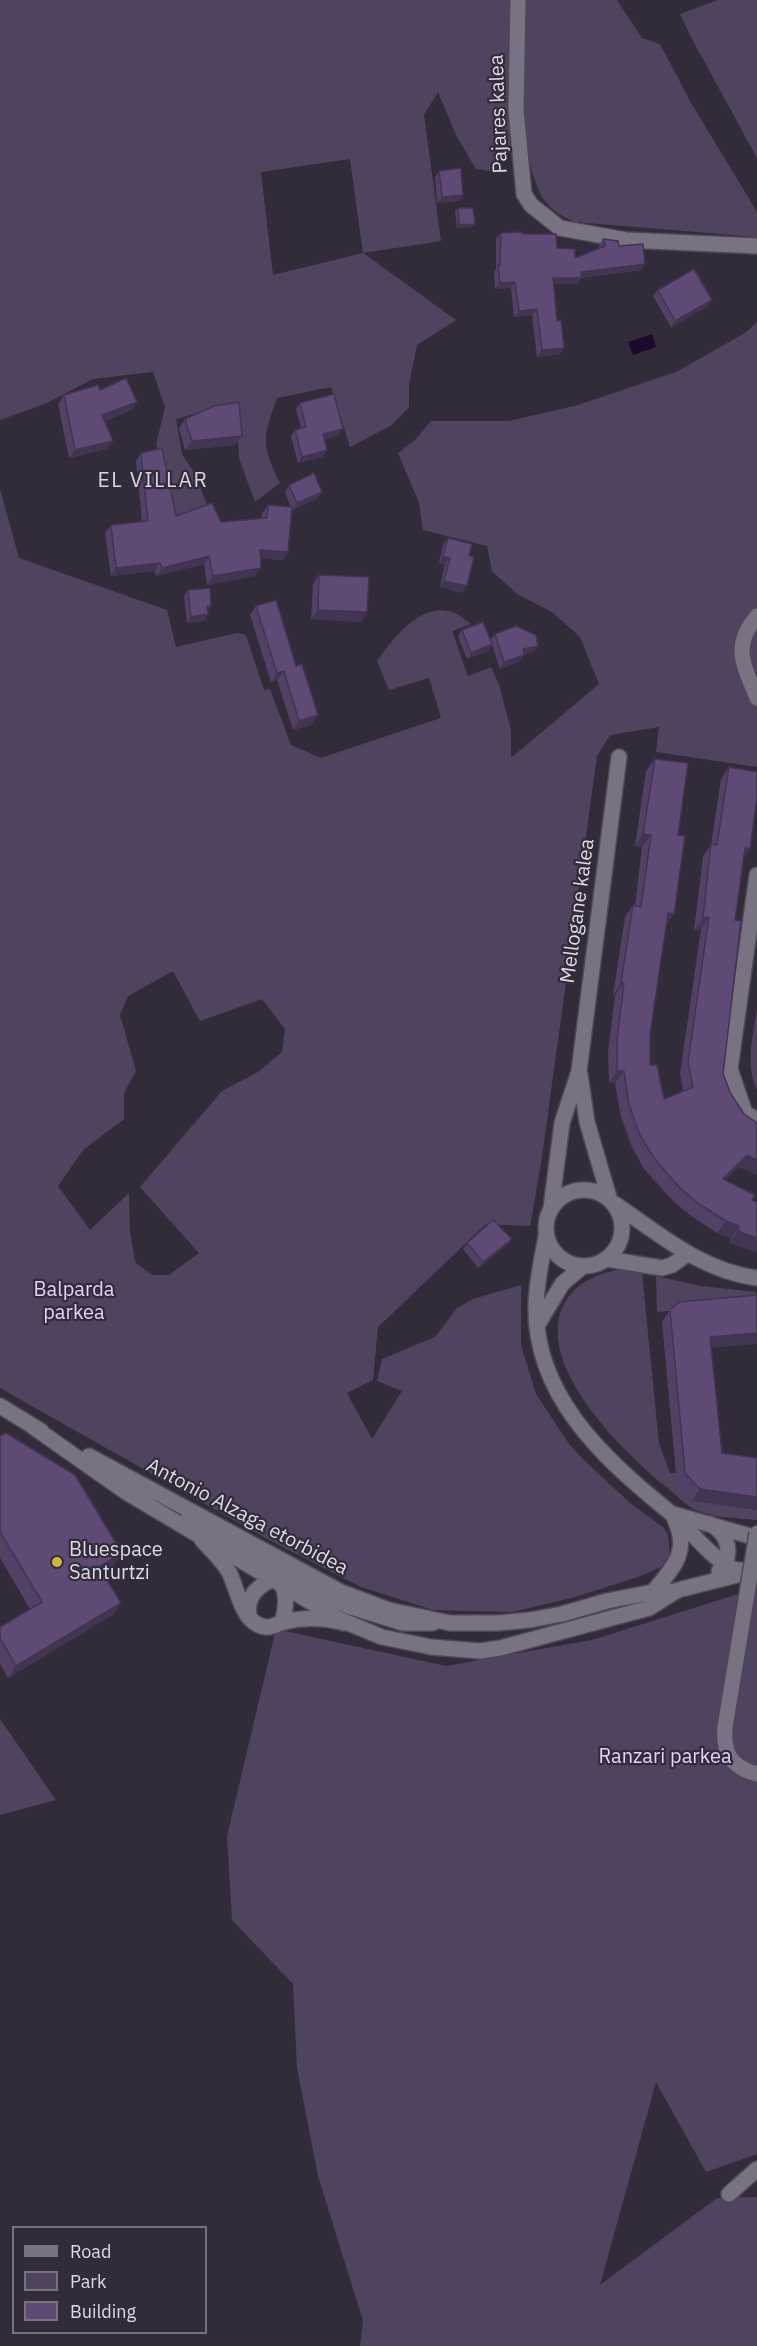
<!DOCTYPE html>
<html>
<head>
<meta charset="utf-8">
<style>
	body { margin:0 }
	#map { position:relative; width:757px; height:2346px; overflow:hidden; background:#322c3a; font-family:"IBM Plex Sans",sans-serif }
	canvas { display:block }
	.legend { position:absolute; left:12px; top:2226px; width:195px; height:108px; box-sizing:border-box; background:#322c3a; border:2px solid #77727e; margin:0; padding:8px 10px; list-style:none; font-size:18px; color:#dfdbe4 }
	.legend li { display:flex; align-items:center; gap:12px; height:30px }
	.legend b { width:30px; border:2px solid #77727e }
</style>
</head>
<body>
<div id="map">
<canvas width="757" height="2346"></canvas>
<ul class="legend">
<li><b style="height:8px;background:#797283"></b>Road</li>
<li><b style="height:16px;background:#504360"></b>Park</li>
<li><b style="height:16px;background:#5f4a76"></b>Building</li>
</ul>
</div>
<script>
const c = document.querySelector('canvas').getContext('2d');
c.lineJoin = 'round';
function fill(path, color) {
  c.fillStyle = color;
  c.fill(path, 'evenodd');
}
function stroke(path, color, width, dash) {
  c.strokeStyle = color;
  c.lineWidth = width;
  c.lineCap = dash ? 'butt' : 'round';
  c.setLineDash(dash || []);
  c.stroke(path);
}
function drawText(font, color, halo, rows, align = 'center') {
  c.font = font + ' "IBM Plex Sans",sans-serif';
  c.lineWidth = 4.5;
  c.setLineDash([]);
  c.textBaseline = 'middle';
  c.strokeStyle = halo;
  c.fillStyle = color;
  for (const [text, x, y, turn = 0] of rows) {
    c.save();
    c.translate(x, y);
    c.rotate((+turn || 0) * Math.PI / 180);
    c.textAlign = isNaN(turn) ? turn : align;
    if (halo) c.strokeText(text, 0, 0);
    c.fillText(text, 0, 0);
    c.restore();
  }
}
fill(new Path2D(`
	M0 0H617L642 38 660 44 690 101 757 212V237L575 222C542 208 538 193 529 160L504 149 490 171 476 169 456 135 438 92 424 115 441 241 363 253 456 320 417 345 409 384V407L392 425 350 447 331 387 277 398C263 437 261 445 280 483L255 502 239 458 236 403 176 419 182 454 196 476 208 507 177 518 156 445 165 407 153 372 93 379 47 403 0 420ZM350 159 363 253 273 275 261 172Z
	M718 0H757V158L691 37 680 14Z
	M757 322V767L656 752 659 727 610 735 597 756 541 1164 530 1226 486 1224 378 1327 373 1380 347 1393 372 1439 402 1391 377 1381 382 1359 435 1337 457 1308 473 1299 521 1285V1345L536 1394 569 1444 584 1460 630 1503 664 1528 668 1535 670 1555 661 1567 638 1577 572 1598 512 1612 433 1610 361 1587 269 1540 0 1388V489L19 558 167 610 176 647 237 633 246 635 264 690 270 689 291 745 321 758 441 718 429 678 389 690 377 661C394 637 423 600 455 613 461 615 466 621 471 624L452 631 468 676 491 667 499 685 511 730V758L599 684 580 637 552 612 517 594 492 571 487 546 423 530 419 503 398 453 416 439 431 421H509L578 405 676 372 745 333ZM173 971 200 1021 262 999 285 1029 282 1052 258 1072 222 1091 140 1187 199 1253 169 1275H152L135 1262 130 1231 129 1193 90 1230 58 1186 83 1150 124 1119V1093L136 1071 120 1015 128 996Z
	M757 1008V1090C745 1064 753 1036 757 1008Z
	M623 1269 642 1273 659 1443 670 1473H676L677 1485 757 1509V1520C738 1518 715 1518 698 1511 685 1506 676 1494 665 1486 623 1452 535 1366 563 1306 575 1282 598 1273 623 1269Z
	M656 1276 701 1286 756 1292 757 1303 657 1312Z
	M757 1588V2154L706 2172 656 2082 600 2285 717 2198 757 2197V2346H360L363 2321 318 2176 297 2068 293 1984 232 1920 227 1836 276 1629 446 1666 592 1640Z
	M0 1719 56 1800 0 1815Z`), '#504360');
fill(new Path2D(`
	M652 334 656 347 633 355 628 342Z`), '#1d092f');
const street = new Path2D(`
	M518 0 516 110 524 194 531 205 560 228 626 240 757 246
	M757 616C731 647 744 665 757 698
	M757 875 730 1069 745 1113 757 1120
	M580 1074 587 1122 609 1197
	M546 1228a38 38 0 1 1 76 0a38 38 0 1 1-76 0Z
	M615 1204C659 1234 702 1271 757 1278
	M551 1208 562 1123 579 1071 619 757
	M546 1236C542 1258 537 1280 536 1303 533 1394 602 1457 667 1510 689 1528 706 1553 731 1568 736 1571 742 1569 748 1572
	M607 1259 662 1268 672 1265 687 1254
	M538 1324 562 1284 583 1266
	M188 1512 195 1521C209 1530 224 1538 239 1547 271 1565 295 1580 282 1622
	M673 1514 757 1538
	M710 1524C729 1534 734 1555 719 1571
	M202 1540C211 1550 222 1560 229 1572 238 1589 241 1624 266 1627 273 1628 278 1623 284 1622 303 1617 325 1618 344 1623
	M653 1592C673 1568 690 1552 675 1520
	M249 1615C245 1591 266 1580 287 1575L348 1606 403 1623H433
	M725 1727C723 1752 730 1767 757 1774
	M729 2194 757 2169`);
const secondary = new Path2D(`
	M0 1406 41 1431
	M32 1426 126 1492 341 1620 382 1637 431 1647 480 1651 500 1648 649 1608 678 1590 757 1570
	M89 1456 341 1592 389 1610 450 1623H498L530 1620 562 1614 607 1601 653 1592 677 1591`);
stroke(street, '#4d4854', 18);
stroke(secondary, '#4d4854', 18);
stroke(street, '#797283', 15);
stroke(secondary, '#797283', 15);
const streetBridge = new Path2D(`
	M725 1727 757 1533`);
stroke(streetBridge, '#4d4854', 18, []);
stroke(streetBridge, '#797283', 15);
fill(new Path2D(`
	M439 171 459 201 437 203 435 178Z
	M458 208 472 227 457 228 455 211Z
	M501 233 522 234 557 248 575 258 599 249V245L603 239 619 246 641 270 581 278 577 284H554L557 321 564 348 560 354 537 357 532 315 514 317 511 288 495 289 494 272 496 269V239Z
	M658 290 708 306 671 327 653 296Z
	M100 390 137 402 131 410 105 421 107 449 69 458 58 404 64 395Z
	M300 403 338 435 324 439 323 457 298 463 291 436 295 430 301 428 296 409Z
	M185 419 235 445 185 450 179 428Z
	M141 453 176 516 221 522 261 518 262 514 268 505 291 507 285 492 289 485 318 498 292 510V508L283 560 261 558 255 576 207 585 204 564 156 576 155 571 111 576 105 533 111 525 142 521 136 461Z
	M448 538 469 556 462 593 440 587 445 564 439 563 443 545Z
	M319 575 367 612 361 622 311 619 313 584Z
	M188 590 211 606 207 610 208 614 204 621 187 623 184 596Z
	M256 606 311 725 293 730 277 680 271 682 250 615Z
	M462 630 490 640 495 634 538 646 533 652 524 654 520 661 500 669 492 645 488 651 467 659 458 636Z
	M655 759 678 835 666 925 650 1034V1065L664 1099 683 1091 680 1074 701 929 694 930 703 856 711 845 721 779 729 767 750 849 744 858 735 920 723 1074 738 1167 725 1180 752 1200 755 1252 729 1243 731 1238 717 1233 691 1216 672 1200 644 1169 632 1147 621 1117 615 1083H609L608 1052 615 995H613L625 917 633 905H635L642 847 635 846 646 771Z
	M512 1239 507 1245 478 1268 463 1249 467 1243Z
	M670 1310 711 1348 722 1453 757 1458 692 1501 677 1485 662 1322Z
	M0 1436 114 1565 102 1572 121 1603 112 1615 8 1678 0 1664V1627L30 1609 0 1558Z`), '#524065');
fill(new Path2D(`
	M463 195 459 201 437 203 442 197Z
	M475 224 472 227 457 228 459 225Z
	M645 264 641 270 579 278H581L577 284H549L553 278 581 272Z
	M515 282 511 288 495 289 500 283Z
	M712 300 708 306 671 327 675 321Z
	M537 309 532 315 514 317 519 311Z
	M564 348 560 354 537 357 542 350Z
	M137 402 131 410 96 424 102 415Z
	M343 429 338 435 318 440 323 434Z
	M242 436 235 445 185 450 192 441Z
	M113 441 107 449 69 458 75 450Z
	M327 450 323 457 298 463 302 457Z
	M322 492 318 498 292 510 297 503Z
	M260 550 288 552 283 560 255 558Z
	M209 556 204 564 156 576 162 568Z
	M443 557 450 558 445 564 439 563Z
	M160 563 155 571 111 576 116 568Z
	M261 568 255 576 207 585 213 576Z
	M444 581 467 586 462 593 440 587Z
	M318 610 367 612 361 622 311 619Z
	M208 614 204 621 187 623 191 617Z
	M492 644 488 651 467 659 471 653Z
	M538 646 533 652 519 655 523 649Z
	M524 655 520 661 500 669 504 662Z
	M284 671 277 680 271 682 277 673Z
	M318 715 311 725 293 730 299 721Z
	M643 834 651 835 642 847 635 846Z
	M745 848 750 849 741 861Z
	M668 913 674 914 666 926Z
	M709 917 701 929 694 930 703 918Z
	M621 983H624L615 995H613Z
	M617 1071H624L615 1083H609Z
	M747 1155 757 1160V1175L738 1167 715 1191 723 1179Z
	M726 1221 739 1226 731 1238 717 1233Z
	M738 1231 757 1238V1253L729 1243Z
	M512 1239 507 1245 478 1268 483 1262Z
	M757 1333V1344L701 1349 710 1337Z
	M700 1489 757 1497V1510L692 1501Z
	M122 1553 114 1565 91 1579 99 1567Z
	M121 1603 112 1615 8 1678 16 1666Z`), '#423453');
const building = new Path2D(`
	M461 168 463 195 442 197 439 171Z
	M458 208H473L475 224 459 225Z
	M522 232V234H556L557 248 575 249V258L605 246 603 239 618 241 619 246 643 244 645 264 581 272V278H553L557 321 561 320 564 348 542 350 537 309 519 311 515 282 500 283 498 266 500 265 501 233Z
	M694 269 712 300 675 321 658 290Z
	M126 378 137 402 102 415 113 441 75 450 64 395 98 385 100 390Z
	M334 394 343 429 323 434 327 450 302 457 295 430 306 427 300 403Z
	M239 402 242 436 192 441 185 419 214 406Z
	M162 448 176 516 212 503 221 522 267 518 268 505 292 507 288 552 260 550 261 568 213 576 209 556 162 568 160 563 116 568 111 525 148 521 141 453Z
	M314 473 322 492 297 503 289 485Z
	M448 538 472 544 469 556 474 557 467 586 444 581 450 558 443 557Z
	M319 575 369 577 367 612 318 610Z
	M210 588 211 606H207L208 614 191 617 188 590Z
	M276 600 296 666 302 664 318 715 299 721 284 671 277 673 256 606Z
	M483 622 492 644 471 653 462 630Z
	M516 626 536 635 538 646 523 649 524 655 504 662 495 634Z
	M655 759 688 763 678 835 685 836 674 914 668 913 650 1034V1065H657L664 1099 693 1087 688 1062 709 917 703 918 711 844 717 845 729 767 757 772V797L750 849 745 848 735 920 741 921 723 1074 731 1094 744 1114 757 1123V1160L747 1155 723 1179 755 1195 752 1200 757 1202V1238L738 1231 739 1226 726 1221 699 1204 680 1188 653 1157 640 1135 629 1105 624 1071H617V1040L624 983H621L633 905 641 907 651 835 643 834Z
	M493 1220 512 1239 483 1262 467 1243Z
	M757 1295V1333L710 1337 722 1453 757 1458V1497L700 1489 685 1473 670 1310 679 1302Z
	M6 1433 75 1475 122 1553 99 1567 121 1603 16 1666 0 1638V1627L42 1602 0 1532V1436Z`);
fill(building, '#5f4a76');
stroke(building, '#423453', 1.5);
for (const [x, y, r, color] of [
	[57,1562,6,"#d4b635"]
]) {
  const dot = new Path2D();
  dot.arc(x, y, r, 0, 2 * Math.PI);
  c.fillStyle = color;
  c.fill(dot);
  stroke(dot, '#322c3a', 2);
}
drawText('20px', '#dfdbe4', '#322c3a', [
	["Pajares kalea",499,114,-92],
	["Mellogane kalea",578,911,-82],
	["Antonio Alzaga etorbidea",247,1517,28]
]);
drawText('20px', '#e3d0fb', '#322c3a', [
	["Balparda",74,1290],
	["parkea",74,1313],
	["Ranzari parkea",665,1757]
]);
drawText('20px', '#dfdbe4', '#322c3a', [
	["Bluespace",69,1550],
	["Santurtzi",69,1573]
], 'left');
c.letterSpacing = '1.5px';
drawText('21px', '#dcd4e6', '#322c3a', [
	["EL VILLAR",153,481]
]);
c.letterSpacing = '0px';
</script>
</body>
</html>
